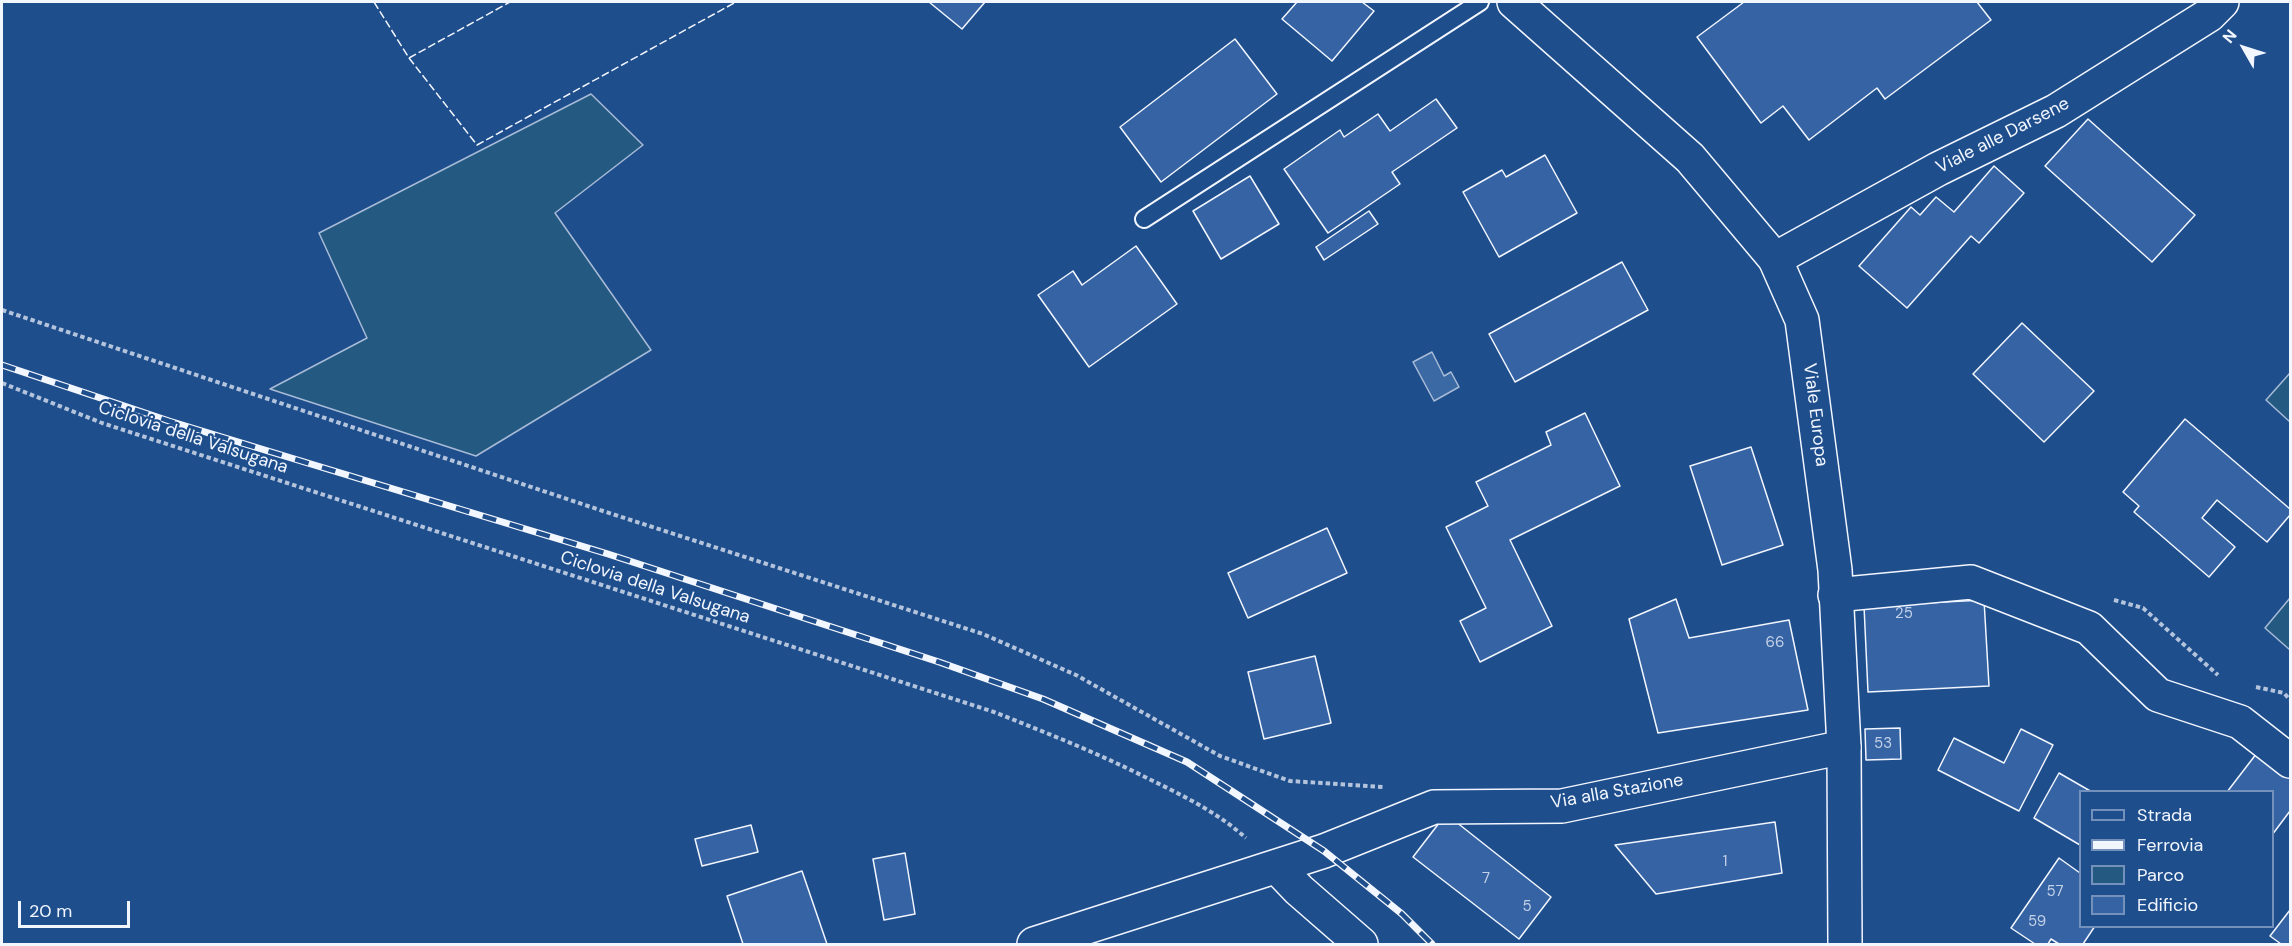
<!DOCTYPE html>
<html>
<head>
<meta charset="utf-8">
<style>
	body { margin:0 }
	#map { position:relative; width:2292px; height:946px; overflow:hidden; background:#1f4e8c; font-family:"DM Sans",sans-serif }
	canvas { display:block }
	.frame { position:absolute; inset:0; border:3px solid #f2f6ff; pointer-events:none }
	.legend { position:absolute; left:2079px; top:790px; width:195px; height:138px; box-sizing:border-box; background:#1f4e8c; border:2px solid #7391ba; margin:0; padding:8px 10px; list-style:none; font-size:18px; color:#f2f6ff }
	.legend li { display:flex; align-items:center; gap:12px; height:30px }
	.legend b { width:30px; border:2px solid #7391ba }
	.north { position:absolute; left:2214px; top:18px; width:60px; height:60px; -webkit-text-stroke:4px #1f4e8c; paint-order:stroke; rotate:309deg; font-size:16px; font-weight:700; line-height:24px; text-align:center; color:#f2f6ff }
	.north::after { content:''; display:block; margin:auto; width:21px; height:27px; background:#f2f6ff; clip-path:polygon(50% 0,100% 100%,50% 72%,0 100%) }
	.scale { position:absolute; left:18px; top:901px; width:112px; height:27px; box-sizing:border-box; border:3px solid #f2f6ff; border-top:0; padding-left:8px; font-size:18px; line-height:21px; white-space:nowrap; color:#f2f6ff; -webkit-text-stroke:4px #1f4e8c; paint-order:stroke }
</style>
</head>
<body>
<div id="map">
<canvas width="2292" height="946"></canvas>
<div class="frame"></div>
<ul class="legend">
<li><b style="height:8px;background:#1f4e8c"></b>Strada</li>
<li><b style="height:8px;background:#f2f6ff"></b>Ferrovia</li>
<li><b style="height:16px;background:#245a82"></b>Parco</li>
<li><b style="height:16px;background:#3563a3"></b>Edificio</li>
</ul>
<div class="north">N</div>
<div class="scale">20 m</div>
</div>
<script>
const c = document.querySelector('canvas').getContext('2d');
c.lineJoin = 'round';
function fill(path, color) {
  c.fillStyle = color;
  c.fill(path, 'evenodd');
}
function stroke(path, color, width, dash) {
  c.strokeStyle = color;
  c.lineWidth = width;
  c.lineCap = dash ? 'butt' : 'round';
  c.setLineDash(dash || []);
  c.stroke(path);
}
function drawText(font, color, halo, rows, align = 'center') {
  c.font = font + ' "DM Sans",sans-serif';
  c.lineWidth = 4.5;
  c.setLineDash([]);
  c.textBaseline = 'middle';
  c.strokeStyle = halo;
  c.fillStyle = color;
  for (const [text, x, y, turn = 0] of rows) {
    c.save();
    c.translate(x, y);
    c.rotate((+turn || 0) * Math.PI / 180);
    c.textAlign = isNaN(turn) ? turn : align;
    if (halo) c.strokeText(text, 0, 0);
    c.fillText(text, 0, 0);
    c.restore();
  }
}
const green = new Path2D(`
	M591 94 643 145 555 213 651 350 476 456 270 389 367 338 319 233Z
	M2290 373V422L2266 400Z
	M2290 598V650L2265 628Z`);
fill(green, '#245a82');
stroke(green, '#a8bbd7', 1.5);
const water = new Path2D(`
	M1432 352 1444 376 1451 372 1459 387 1434 401 1413 362Z`);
fill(water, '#3b69a3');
stroke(water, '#a8bbd7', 1.5);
const building = new Path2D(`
	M929 2H985L962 29Z
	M1297 2H1362L1374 11 1332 61 1282 19Z
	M1744 2H1977L1991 20 1885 99 1877 88 1809 140 1783 106 1761 123 1697 37Z
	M1235 39 1277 94 1161 182 1120 127Z
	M1436 99 1457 128 1392 172 1400 184 1328 233 1284 169 1340 130 1344 137 1378 114 1390 131Z
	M2088 119 2195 215 2152 262 2045 166Z
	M1545 155 1577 213 1499 257 1463 192 1502 170 1506 177Z
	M1994 166 2024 193 1979 243 1971 236 1907 308 1859 266 1911 207 1920 215 1936 197 1954 212Z
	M1250 176 1279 224 1221 259 1193 211Z
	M1369 211 1378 224 1324 260 1316 247Z
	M1136 246 1177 304 1089 367 1038 295 1073 271 1082 285Z
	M1622 262 1648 310 1515 382 1489 334Z
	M2022 323 2094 391 2044 442 1973 374Z
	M1585 413 1620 486 1510 540 1552 626 1480 662 1460 621 1486 608 1446 527 1488 506 1476 482 1551 445 1546 432Z
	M2185 419 2290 509V515L2267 542 2217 500 2202 518 2235 547 2209 577 2134 512 2139 506 2123 492Z
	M1751 447 1783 545 1722 565 1690 466Z
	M1327 528 1347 573 1248 618 1228 573Z
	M1676 599 1689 638 1789 620 1808 710 1658 733 1629 619Z
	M1984 600 1989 686 1868 692 1864 606Z
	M1315 656 1331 723 1264 739 1248 672Z
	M1900 728 1901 759 1866 760 1865 729Z
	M2021 729 2053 745 2019 811 1938 770 1954 738 2004 763Z
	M2260 749 2290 772V811L2272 835V792H2227Z
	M2059 773 2092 792H2080V845L2034 818Z
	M1446 814 1551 897 1519 939 1413 857Z
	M1775 822 1782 873 1656 894 1615 845Z
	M751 825 758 852 702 866 695 839Z
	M905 853 915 914 884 920 873 859Z
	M2059 858 2080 873V926H2095L2083 944H2059L2051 939 2048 944H2035L2011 928Z
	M802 871 827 944H743L727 896Z
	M2290 910V944H2281L2270 936Z`);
fill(building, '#3563a3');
stroke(building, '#f2f6ff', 1.5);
const service = new Path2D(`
	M1144 219 1480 2`);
const minor = new Path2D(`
	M1775 259 1938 169 2056 111 2209 15 2222 2
	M1835 595 1971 582 2089 628 2158 695 2240 722 2290 761
	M1277 867 1299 890 1361 944
	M1034 944 1324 851 1434 807 1562 806 1844 747`);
const secondary = new Path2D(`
	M1514 2 1690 158 1775 259 1802 320 1835 570 1844 747 1845 944`);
stroke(service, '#f2f6ff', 20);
stroke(minor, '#f2f6ff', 36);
stroke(secondary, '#f2f6ff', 36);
stroke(new Path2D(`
	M2 310 603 511 983 634 1076 675 1220 756 1290 781 1383 787
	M2 383 102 423 994 712C1047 733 1100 754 1151 780 1184 796 1218 813 1246 838
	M2114 600 2143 608 2218 675
	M2256 687 2284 693 2290 700`), '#b3c4dc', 4, [4.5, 3]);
stroke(service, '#1f4e8c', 16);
stroke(minor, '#1f4e8c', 33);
stroke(secondary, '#1f4e8c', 33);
const rail = new Path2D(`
	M2 365 169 421 608 554 939 662 1043 699 1187 762 1324 851 1402 914 1432 944`);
stroke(rail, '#f2f6ff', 7);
stroke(rail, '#1f4e8c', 4.5, [14]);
stroke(new Path2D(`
	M374 2 409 58 477 145 736 2
	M409 58 510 2`), '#f2f6ff', 1.5, [8, 3]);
drawText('15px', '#c3d1e8', null, [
	["25",1904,614],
	["66",1775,643],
	["53",1883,744],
	["1",1725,862],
	["7",1486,879],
	["57",2055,892],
	["5",1527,907],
	["59",2037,922]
]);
drawText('18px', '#f2f6ff', '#1f4e8c', [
	["Viale alle Darsene",2003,136,-27],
	["Viale Europa",1815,415,83],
	["Ciclovia della Valsugana",193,438,18],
	["Ciclovia della Valsugana",655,588,18],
	["Via alla Stazione",1617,792,-10]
]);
</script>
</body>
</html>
